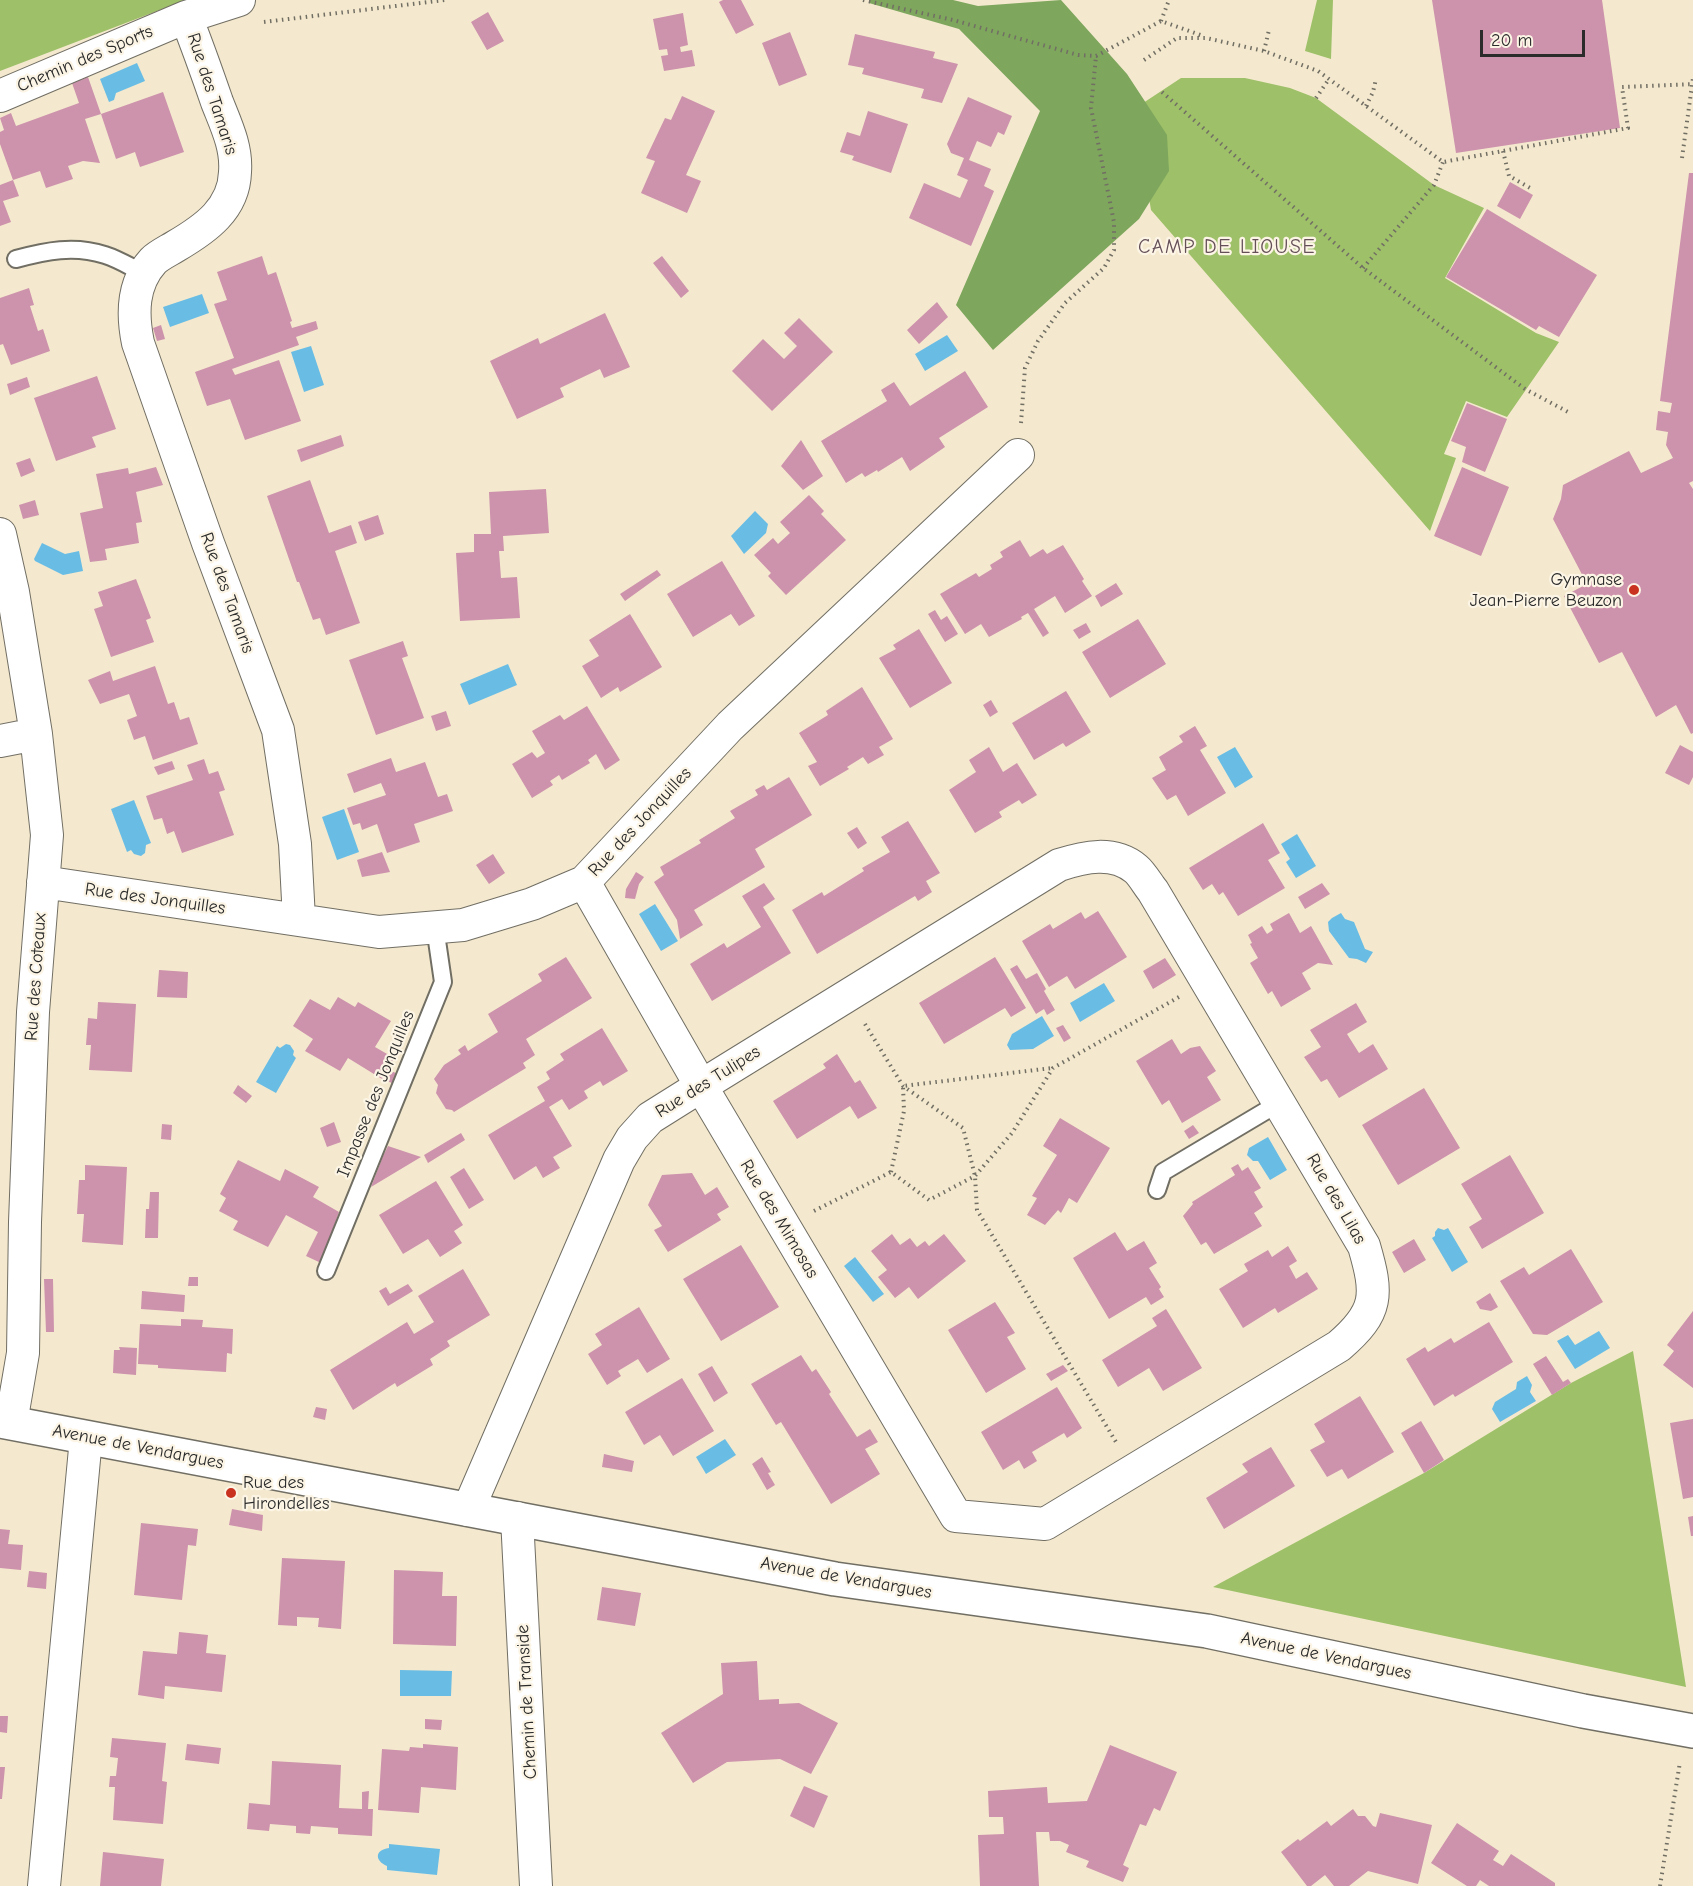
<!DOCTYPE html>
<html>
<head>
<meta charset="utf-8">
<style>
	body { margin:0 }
	#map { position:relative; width:1693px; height:1886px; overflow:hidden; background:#f4e9ce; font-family:"Comic Neue",sans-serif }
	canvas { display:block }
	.scale { position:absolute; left:1480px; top:30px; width:105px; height:27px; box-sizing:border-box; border:3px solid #2b2b2b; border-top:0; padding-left:8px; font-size:18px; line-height:21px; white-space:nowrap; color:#2b2b2b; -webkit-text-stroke:4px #fcf5e5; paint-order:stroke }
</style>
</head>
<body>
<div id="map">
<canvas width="1693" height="1886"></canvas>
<div class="scale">20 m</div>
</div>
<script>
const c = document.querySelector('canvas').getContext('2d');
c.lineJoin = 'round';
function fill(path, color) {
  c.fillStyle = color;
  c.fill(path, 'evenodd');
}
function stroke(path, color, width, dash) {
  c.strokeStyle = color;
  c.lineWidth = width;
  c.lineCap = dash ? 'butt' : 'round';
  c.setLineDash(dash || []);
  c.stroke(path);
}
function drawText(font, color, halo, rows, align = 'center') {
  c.font = font + ' "Comic Neue",sans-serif';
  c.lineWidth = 4.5;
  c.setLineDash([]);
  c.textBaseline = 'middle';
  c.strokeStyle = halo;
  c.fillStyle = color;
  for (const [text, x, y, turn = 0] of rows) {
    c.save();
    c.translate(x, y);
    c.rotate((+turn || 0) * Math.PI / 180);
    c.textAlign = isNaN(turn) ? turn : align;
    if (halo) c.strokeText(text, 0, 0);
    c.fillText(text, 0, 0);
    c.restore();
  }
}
fill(new Path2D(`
	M0 0H186L0 71Z
	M1317 0H1333L1331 59 1305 51Z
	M1181 78H1245L1290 88 1316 98 1434 185 1484 208 1445 278 1536 333 1559 342 1507 417 1466 401 1444 454 1456 458 1430 531 1151 210 1134 109Z
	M1633 1351 1686 1687 1213 1587 1424 1473 1571 1383Z`), '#9ec069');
fill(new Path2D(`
	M870 0H953L978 6 1061 0 1127 74 1167 135 1169 171 1139 219 993 350 956 305 1040 111 959 29 869 3Z`), '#7ea65d');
fill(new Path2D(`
	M137 63 145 81 116 93 114 100 109 102 100 79Z
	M202 294 209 313 170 327 163 307Z
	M947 335 958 351 925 371 915 354Z
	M311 346 324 385 304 392 291 352Z
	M755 511 768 524 766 533 744 554 731 536Z
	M42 543 65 554 79 551 83 571 63 575 35 561 34 559Z
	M508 664 517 685 469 705 460 684Z
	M1235 747 1253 777 1235 788 1217 757Z
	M134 800 151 843 146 845 145 853 141 856 134 854 131 850 127 852 111 809Z
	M344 809 359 852 337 860 322 817Z
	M1297 834 1316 866 1296 878 1286 862 1290 859 1281 844Z
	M655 904 678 941 661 951 639 914Z
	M1341 913 1345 919 1354 922 1365 949 1373 952 1366 963 1357 959 1349 958 1329 931 1328 922 1332 918Z
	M1104 983 1115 1001 1080 1022 1070 1003Z
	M1042 1016 1054 1036 1033 1049 1010 1050 1007 1045 1012 1034Z
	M286 1044 290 1045 294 1051 293 1055 296 1058 276 1093 256 1082 277 1046 280 1048Z
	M1268 1137 1287 1170 1270 1180 1258 1161H1253L1247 1155 1249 1148Z
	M1438 1228 1444 1230 1448 1228 1468 1262 1452 1272 1432 1238 1435 1236V1232Z
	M855 1257 884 1294 873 1302 844 1266Z
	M1599 1331 1610 1348 1575 1369 1557 1341 1568 1335 1575 1345Z
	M1527 1376 1532 1385 1530 1392 1536 1401 1500 1422 1492 1409 1495 1402 1516 1389 1517 1382Z
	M725 1439 736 1455 706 1474 696 1457Z
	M400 1670 452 1671 451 1696H400Z
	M389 1844 440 1849 437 1875 387 1870V1866C375 1861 374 1850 389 1848Z`), '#69bde5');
fill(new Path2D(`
	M723 0H741L754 25 736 34 719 2Z
	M1432 0H1602L1620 128 1456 153Z
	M488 12 504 41 487 50 471 22Z
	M683 13 688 45 680 47 681 52 692 50 695 66 664 71 661 56 668 55 667 49 659 50 653 19Z
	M790 32 807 75 779 86 762 43Z
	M855 34 935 52 933 58 958 64 942 103 921 98 924 89 862 74 864 68 848 65Z
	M88 77 101 114 85 119 100 163 83 161 68 166 73 179 46 188 40 171 13 180 0 144V132L4 130 0 118 11 113 16 126 79 103 72 83Z
	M163 92 184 152 140 167 135 152 116 159 101 114Z
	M682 96 715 111 686 175 701 181 687 213 641 193 655 161 646 158 665 118 671 120Z
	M968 97 1012 116 1004 135 998 132 991 147 977 141 969 160 991 169 984 186 994 191 971 246 909 218 924 183 960 198 968 180 957 175 964 158 951 153 947 144Z
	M868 111 908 124 891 173 852 160 854 156 840 152 847 132 860 136Z
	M1689 173H1693V481L1689 483 1693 489V733L1691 734 1676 705 1656 717 1622 652 1599 663 1564 596 1587 584 1553 519 1561 499 1563 485 1629 451 1641 473 1673 458 1666 445 1668 432 1656 430 1658 411 1670 413 1672 403 1660 401Z
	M13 180 19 196 3 201 11 222 0 226V185Z
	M1510 182 1533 195 1520 219 1497 206Z
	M1487 209 1597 275 1559 337 1539 326 1536 330 1446 277Z
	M262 256 268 275 276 272 292 321 290 322 292 328 316 321 318 329 296 337 299 345 232 369 235 375 279 360 301 421 245 440 230 399 207 406 195 372 234 358 214 304 227 300 217 272Z
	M662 256 689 291 681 298 653 263Z
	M29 288 34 305 30 306 38 331 43 329 50 351 11 365 3 344 0 345V298Z
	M937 302 948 317 919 344 907 330Z
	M605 313 630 367 604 378 600 369 560 388 564 397 517 419 490 361 538 338 540 344Z
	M799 318 833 352 772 411 732 371 763 339 784 359 797 346 784 333Z
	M161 325 165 339 157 341 153 328Z
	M965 371 988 407 939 438 945 447 910 471 902 457 878 472 877 470 865 477 862 473 846 483 821 441 887 401 881 390 894 382 910 406Z
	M97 376 116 429 92 437 96 447 56 461 34 398Z
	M27 377 30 387 10 395 7 384Z
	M1467 403 1507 419 1485 472 1462 462 1466 447 1451 441Z
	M341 435 344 446 301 462 297 450Z
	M801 440 823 476 803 490 781 466Z
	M30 458 35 471 21 477 16 463Z
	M156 467 163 485 136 492 142 522 136 523 139 543 105 549 107 560 90 562 80 513 103 508 96 474 128 468 129 474Z
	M1462 467 1509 487 1481 556 1434 536Z
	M310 480 329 533 351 525 357 543 335 551 360 623 326 635 320 618 313 620 299 582H297L267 496Z
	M546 489 549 533 503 536 504 551H499L501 578 517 577 520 618 460 621 456 553 474 552V534H491L489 492Z
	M809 495 824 511 821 514 846 540 786 595 768 576 771 573 754 555 773 538 778 544 790 533 780 522Z
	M35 500 39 515 23 519 19 505Z
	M378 515 384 534 365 541 358 522Z
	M1020 540 1030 557 1043 549 1047 554 1063 545 1084 579 1082 581 1092 596 1065 613 1055 596 1034 609 1049 633 1043 637 1028 613 1021 617 1022 619 989 637 981 624 965 634 940 594 976 573 979 577 992 569 990 565 1003 557 1000 552Z
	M722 561 755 616 739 626 731 614 693 637 667 594Z
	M657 570 661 575 625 601 620 594Z
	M136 579 151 618 146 620 154 642 111 657 94 609 103 606 98 592Z
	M1116 583 1123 594 1101 607 1095 596Z
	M935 610 941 620 947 616 958 634 945 642 928 614Z
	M630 614 662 667 620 692 618 687 601 698 582 666 599 656 589 640Z
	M1138 619 1166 664 1110 698 1082 652Z
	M1086 623 1091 632 1079 639 1073 630Z
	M919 629 952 683 910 708 879 658 896 649 893 645Z
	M403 641 408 656 402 658 424 718 376 735 349 660Z
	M155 666 168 704 174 702 180 720 189 717 198 744 153 760 145 736 134 740 127 720 137 716 129 694 100 704 88 680 110 671 113 681Z
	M862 687 893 739 879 747 884 755 868 764 863 757 847 767 849 769 820 786 808 766 817 762 799 733 828 715 826 711Z
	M1066 691 1091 732 1066 747 1063 743 1034 760 1012 723Z
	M991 700 998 712 990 717 983 705Z
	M587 706 620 760 605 770 596 754 588 760 590 763 562 780 559 775 550 781 553 785 532 798 512 764 532 752 537 758 545 753 532 731 560 715 564 720Z
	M446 711 451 726 436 731 431 716Z
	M1195 726 1207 746 1200 750 1226 793 1188 816 1176 795 1167 800 1152 778 1166 770 1159 757 1183 742 1179 736Z
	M1680 745 1693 752V777L1689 785 1665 773Z
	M989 747 1003 772 1017 763 1037 795 1022 804 1019 800 999 812 1002 817 975 833 949 790 976 772 969 760Z
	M391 758 396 772 425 762 438 797 447 794 453 811 414 824 420 842 387 853 377 824 362 830 360 823 353 825 347 808 386 795 381 783 354 793 347 774Z
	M204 759 209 774 218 771 225 790 219 792 234 835 182 853 174 831 167 834 162 818 154 820 146 796 193 780 187 765Z
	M172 761 175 769 158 775 154 767Z
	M789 777 812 815 755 849 765 867 694 910 703 925 680 939 677 920 654 882 664 875 660 867 701 843 699 840 735 818 730 811 758 795 755 790 764 785 767 790Z
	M908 821 940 873 926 881 932 892 918 901 915 896 817 954 792 910 822 892 824 896 864 871 862 868 890 852 881 837Z
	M1263 823 1280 853 1268 860 1285 888 1238 916 1223 892 1219 895 1212 884 1203 890 1189 868Z
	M857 827 867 843 858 849 847 833Z
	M382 852 390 872 362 877 357 860Z
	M493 854 505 873 489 884 476 865Z
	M636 872 644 877 639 884 635 899 625 898 626 889Z
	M764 883 775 899 763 907 791 953 712 1001 690 964 724 943 727 948 761 927 742 896Z
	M1322 883 1330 894 1305 909 1298 897Z
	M1098 911 1127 957 1075 989 1067 976 1049 987 1022 941 1050 924 1053 929 1081 912 1085 919Z
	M1289 913 1300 933 1311 926 1333 965 1318 963 1302 973 1311 989 1281 1007 1272 991 1268 994 1250 963 1258 958 1250 944 1252 943 1248 935 1262 926 1267 934 1273 930 1270 924Z
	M566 957 592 998 526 1039 535 1055 523 1063 526 1068 454 1112 452 1110 446 1109 436 1093 438 1085 434 1079 444 1065 461 1054 458 1050 465 1045 468 1051 498 1032 488 1014 542 981 538 974Z
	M995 957 1026 1008 1011 1017 1005 1008 944 1044 919 1003Z
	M1165 958 1176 975 1153 989 1143 971Z
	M1017 965 1026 979 1037 973 1046 989 1044 991 1055 1010 1047 1015 1044 1009 1036 1014 1010 969Z
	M159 970 188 972 187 998 157 997Z
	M338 997 355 1007 358 1002 391 1021 375 1047 394 1058 388 1070 396 1073 392 1083 382 1079 348 1058 340 1071 305 1051 313 1039 293 1026 310 999 330 1010Z
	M98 1002 136 1004 132 1072 89 1070 91 1045H86L88 1018 97 1019Z
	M1356 1003 1367 1022 1347 1034 1359 1053 1373 1044 1388 1069 1339 1098 1327 1079 1321 1082 1304 1057 1321 1047 1310 1030Z
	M1063 1025 1071 1038 1064 1042 1056 1028Z
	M602 1028 628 1071 603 1086 600 1081 584 1091 588 1098 569 1110 562 1099 549 1107 572 1146 553 1157 560 1168 543 1178 536 1166 514 1180 488 1135 545 1101 537 1087 550 1079 546 1072 564 1060 560 1054Z
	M1172 1039 1181 1054 1190 1048 1200 1046 1216 1071 1207 1077 1221 1100 1182 1123 1169 1100 1162 1105 1136 1061Z
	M837 1054 855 1083 860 1080 877 1108 858 1119 850 1106 797 1139 773 1101 826 1068 823 1064Z
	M238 1085 252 1096 246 1103 233 1093Z
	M1424 1088 1460 1148 1398 1185 1362 1125Z
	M1060 1118 1110 1148 1077 1203 1069 1198 1061 1213 1058 1210 1045 1225 1027 1215 1037 1198 1032 1196 1057 1155 1043 1146Z
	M334 1122 341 1142 327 1147 320 1128Z
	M162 1124 172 1125 171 1140 161 1139Z
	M1193 1125 1199 1133 1189 1139 1184 1131Z
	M461 1133 465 1140 428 1163 424 1155Z
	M388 1146 421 1157 371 1187 383 1156Z
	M1510 1155 1544 1213 1482 1249 1469 1227 1482 1219 1461 1184Z
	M238 1160 280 1181 285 1169 319 1187 313 1197 339 1212 321 1263 306 1256 318 1232 286 1215 268 1247 233 1230 238 1221 219 1211 226 1198 220 1194Z
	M1238 1164 1242 1171 1248 1167 1261 1188 1254 1192 1263 1207 1254 1213 1262 1226 1214 1254 1206 1242 1201 1245 1183 1216 1193 1204 1192 1202 1235 1175 1231 1168Z
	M85 1165 127 1167 123 1245 82 1242 84 1214H77L79 1180H85Z
	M464 1168 484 1200 469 1209 450 1177Z
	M692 1173 705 1195 717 1187 729 1207 717 1214 721 1220 668 1252 654 1230 662 1226 648 1205 662 1175Z
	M436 1181 463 1225 454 1231 462 1243 440 1257 428 1239 403 1254 379 1215Z
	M150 1192H159L158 1238H145L146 1209H149Z
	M1115 1232 1127 1251 1144 1241 1157 1263 1149 1268 1161 1287 1159 1289 1164 1297 1151 1305 1146 1297 1109 1319 1073 1258Z
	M892 1234 900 1245 910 1238 917 1247 925 1241 929 1246 944 1234 966 1261 918 1299 909 1287 895 1298 878 1277 887 1270 871 1251Z
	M1414 1239 1426 1260 1404 1273 1392 1252Z
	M741 1245 779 1307 721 1341 683 1279Z
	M1288 1246 1297 1261 1289 1266 1296 1279 1307 1272 1318 1289 1278 1313 1275 1308 1243 1328 1219 1289 1248 1271 1244 1264 1268 1250 1272 1257Z
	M1571 1249 1603 1302 1547 1335 1533 1334 1500 1281 1524 1267 1529 1275Z
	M463 1269 490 1315 447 1341 450 1346 430 1359 433 1365 397 1387 395 1383 353 1410 330 1370 407 1322 414 1334 434 1322 418 1296Z
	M189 1277H198V1286H188Z
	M44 1279H53L54 1332H46Z
	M408 1284 413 1291 388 1306 379 1291 386 1287 390 1294Z
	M142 1291 185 1295 184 1312 141 1309Z
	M1490 1293 1498 1307 1491 1311 1480 1309 1476 1302Z
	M995 1302 1015 1333 1007 1337 1026 1369 986 1393 948 1330Z
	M639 1307 670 1359 647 1373 638 1359 618 1371 621 1376 607 1385 588 1354 602 1345 595 1334Z
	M1166 1309 1202 1368 1163 1391 1149 1368 1118 1387 1102 1360 1157 1326 1152 1318Z
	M1693 1311V1388L1663 1365 1674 1351 1667 1345Z
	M181 1319 203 1320 202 1327 233 1329 232 1354 227 1353 226 1372 158 1368V1365L138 1364 140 1324 181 1326Z
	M1489 1322 1513 1362 1455 1397 1453 1394 1434 1406 1406 1359 1425 1347 1428 1352 1451 1338 1454 1343Z
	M119 1347 137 1348 136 1375 113 1373 114 1350H120Z
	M801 1355 812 1372 816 1369 831 1392 829 1394 857 1437 870 1429 878 1442 865 1449 880 1474 831 1504 781 1422 776 1425 751 1384Z
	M1546 1356 1563 1382 1568 1379 1571 1383 1552 1395 1533 1364Z
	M1063 1365 1068 1371 1051 1381 1046 1374Z
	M712 1366 728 1393 714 1402 698 1374Z
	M682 1378 714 1431 673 1456 660 1435 644 1445 625 1412Z
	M1057 1387 1082 1428 1067 1438 1064 1433 1032 1452 1037 1461 1024 1469 1019 1460 1003 1470 981 1432Z
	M1360 1396 1394 1452 1348 1479 1342 1469 1327 1477 1310 1450 1325 1442 1314 1424Z
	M316 1407 327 1409 325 1420 313 1417Z
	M1693 1419V1497L1683 1499 1670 1423Z
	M1421 1421 1444 1460 1424 1473 1401 1433Z
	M1271 1447 1295 1486 1224 1529 1206 1498 1248 1472 1242 1464Z
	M604 1454 634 1461 632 1472 602 1467Z
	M762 1457 771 1472 768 1473 775 1485 767 1490 752 1464Z
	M232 1509 263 1515 262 1531 229 1525Z
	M1693 1516V1536H1691L1688 1517Z
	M141 1523 198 1529 196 1546 188 1545 182 1600 134 1595Z
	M0 1529 10 1530 8 1544 23 1545 21 1570 0 1568Z
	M282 1558 345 1561 341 1629 318 1627 319 1618 297 1617V1626L278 1625Z
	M394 1570 443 1572 442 1596H457L456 1646 393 1644Z
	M29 1571 47 1573 46 1589 27 1587Z
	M602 1587 641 1593 635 1626 597 1620Z
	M179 1632 208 1635 206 1653 226 1655 222 1692 165 1686 164 1699 138 1695 143 1651 177 1654Z
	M757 1661 759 1700 779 1699V1704L799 1703 838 1723 811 1774 780 1759 727 1762 693 1783 661 1733 723 1694 721 1663Z
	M0 1716H8L7 1733 0 1732Z
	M425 1719 442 1720 441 1730 425 1729Z
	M112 1738 166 1743 162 1781 167 1782 163 1824 113 1820 115 1787H109L110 1776H116L118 1758 110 1757Z
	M187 1744 221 1748 219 1764 185 1760Z
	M423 1744 458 1747 456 1790 421 1787 419 1813 378 1810 382 1749 409 1751 410 1747 423 1748Z
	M1110 1745 1177 1772 1160 1811 1154 1808 1146 1826 1140 1824 1123 1865 1129 1868 1123 1882 1086 1867 1089 1861 1066 1852 1069 1845 1060 1841H1050L1049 1832H1036L1039 1886H980L978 1835 1004 1834 1003 1817H989L988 1791 1047 1787 1048 1803 1087 1801Z
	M272 1761 341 1765 339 1808 362 1809V1792L369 1791 368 1809H373L372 1836 338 1834V1828L311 1826 310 1834 296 1833V1826L270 1824 269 1831 247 1829 249 1803 270 1805Z
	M0 1767H5L2 1799H0Z
	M804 1786 828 1796 814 1828 790 1816Z
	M1353 1809 1358 1816H1365L1373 1826 1376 1827 1380 1813 1432 1825 1418 1884 1368 1871 1349 1886H1334L1325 1875 1311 1886H1307L1281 1852 1298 1839 1300 1841 1327 1821 1331 1826Z
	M1457 1823 1499 1851 1493 1860 1503 1866 1511 1854 1555 1883V1886H1489L1480 1880 1476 1886H1467L1431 1863Z
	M103 1852 164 1859 161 1886H100Z`), '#cd92ac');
const lane = new Path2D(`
	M16 259C46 251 74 245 105 255 118 259 131 267 143 273
	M1157 1190 1163 1172 1279 1103
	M326 1271 443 982 435 927`);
const street = new Path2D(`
	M186 17C197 45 207 73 217 102 226 125 237 147 235 172 234 209 205 229 176 246 168 251 159 255 153 261 132 284 132 314 138 343L208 543 278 730 295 844 299 919
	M0 96 186 17 239 0
	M0 534 13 592 36 734 47 835 33 1012 25 1222 23 1353 11 1423
	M0 741 36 734
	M43 882 379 932 463 925 532 904 584 882 730 726 1018 455
	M468 1510 619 1160 632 1138 650 1118 701 1086 1059 865C1084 857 1113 850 1136 869 1142 874 1148 885 1153 891L1364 1246C1378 1294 1379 1312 1339 1346L1045 1524 956 1516 701 1086 584 882
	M517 1518 536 1886
	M44 1886 86 1438`);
const secondary = new Path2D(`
	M0 1421 835 1579 1207 1631 1583 1711 1693 1731`);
stroke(lane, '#716e64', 20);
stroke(street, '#716e64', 34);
stroke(secondary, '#716e64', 36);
stroke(new Path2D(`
	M863 0 953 20 1078 55 1096 56 1161 21 1203 36
	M1161 21 1169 0
	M264 22 445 0
	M1264 51 1269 30
	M1144 60 1177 38H1206L1264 51 1318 71 1443 162 1628 128 1622 87 1693 84
	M1162 92 1363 268 1525 389 1570 413
	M1316 98 1329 79
	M1366 106 1373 92 1376 79
	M1503 151 1509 176 1532 189
	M1682 158 1693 78
	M1363 268 1434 185 1443 162
	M1021 423 1025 368 1038 341 1065 303 1104 268 1114 250V222L1091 108 1096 56
	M865 1024 903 1086 963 1128 975 1176 977 1210 1116 1442
	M891 1172 904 1111 903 1086 1052 1068
	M814 1211 891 1172 929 1200 975 1176 1012 1133 1053 1068 1179 997
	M1660 1886 1680 1762`), '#716e64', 4, [1.5, 4.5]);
stroke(lane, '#fff', 16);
stroke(street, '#fff', 32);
stroke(secondary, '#fff', 33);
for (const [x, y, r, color] of [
	[1634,590,6,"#c8321e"],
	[231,1493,6,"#c8321e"]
]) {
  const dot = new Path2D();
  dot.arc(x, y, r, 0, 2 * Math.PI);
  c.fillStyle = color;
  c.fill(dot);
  stroke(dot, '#fcf5e5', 2);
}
drawText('18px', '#2b2b2b', '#fcf5e5', [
	["Chemin des Sports",85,59,-23],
	["Rue des Tamaris",212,94,72],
	["Rue des Tamaris",227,593,70],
	["Rue des Jonquilles",640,822,-47],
	["Rue des Jonquilles",155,899,8],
	["Rue des Coteaux",36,977,-86],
	["Rue des Tulipes",708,1082,-32],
	["Impasse des Jonquilles",376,1094,-68],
	["Rue des Lilas",1336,1199,60],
	["Rue des Mimosas",779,1219,59],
	["Avenue de Vendargues",138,1447,11],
	["Avenue de Vendargues",846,1578,10],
	["Avenue de Vendargues",1326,1656,12],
	["Chemin de Transide",527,1702,-93]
]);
drawText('18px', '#2b2b2b', '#fcf5e5', [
	["Gymnase",1622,580],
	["Jean-Pierre Beuzon",1622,601],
	["Rue des",243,1483,"left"],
	["Hirondelles",243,1504,"left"]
], 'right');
c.letterSpacing = '1.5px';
drawText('20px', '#644f58', '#fcf5e5', [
	["CAMP DE LIOUSE",1227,247]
]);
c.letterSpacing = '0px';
</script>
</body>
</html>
